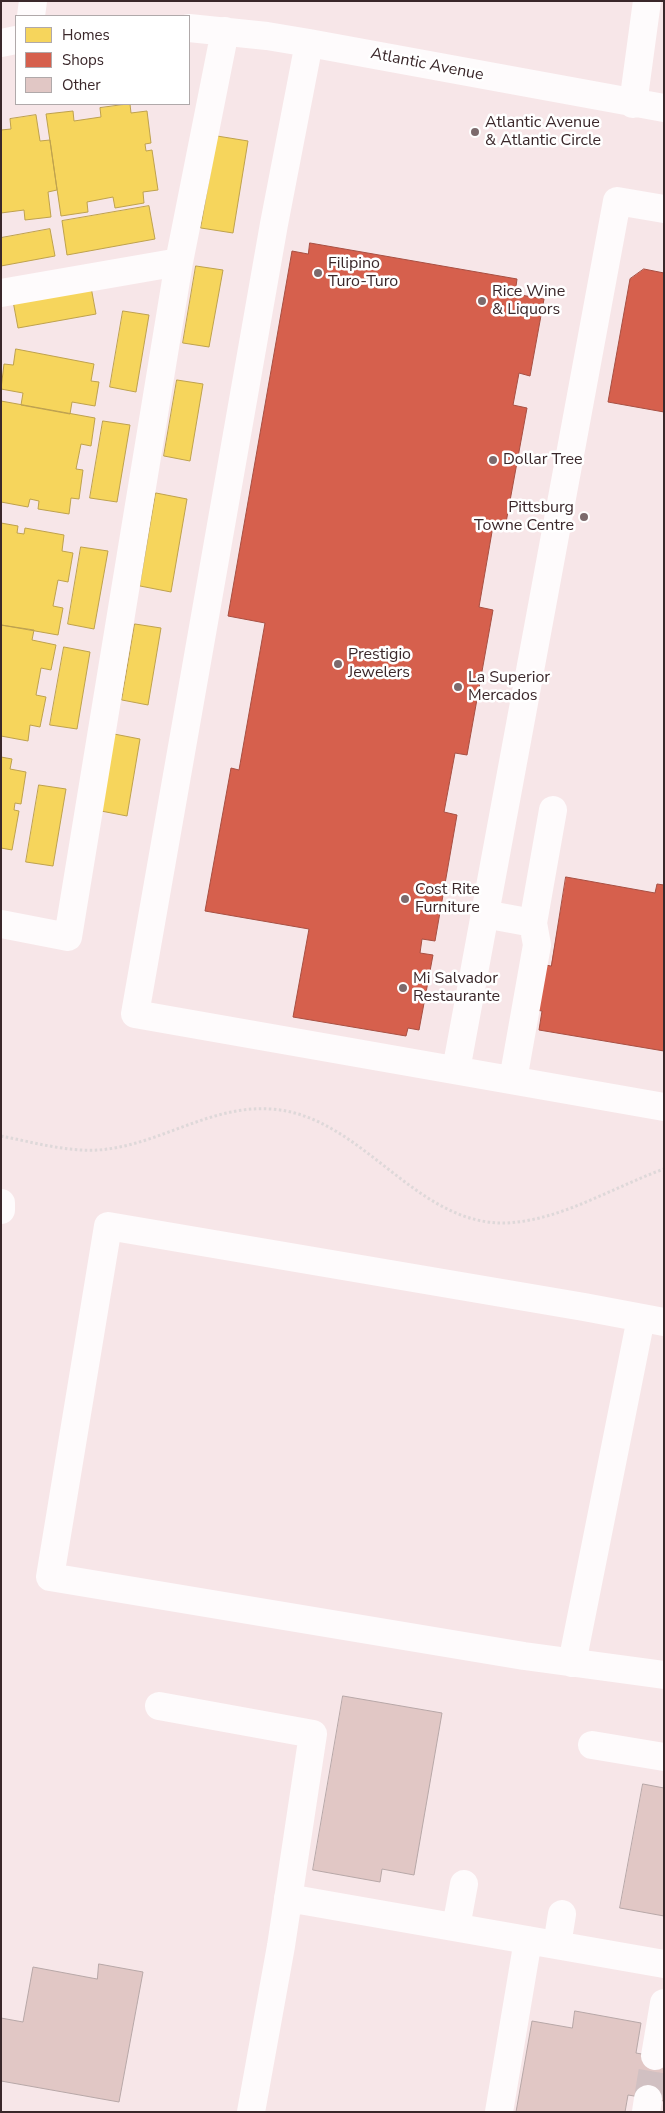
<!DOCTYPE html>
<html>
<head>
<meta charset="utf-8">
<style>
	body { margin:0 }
	#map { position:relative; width:665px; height:2113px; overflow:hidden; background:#f7e6e8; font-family:"Nunito Sans",sans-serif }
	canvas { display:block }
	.frame { position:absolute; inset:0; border:2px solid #3a272a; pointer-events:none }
	.legend { position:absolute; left:15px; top:15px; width:175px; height:90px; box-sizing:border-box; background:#fff; border:1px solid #b0a9aa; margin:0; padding:6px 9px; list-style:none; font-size:15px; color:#3a272a }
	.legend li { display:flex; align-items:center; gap:10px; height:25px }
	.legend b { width:25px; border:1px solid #b0a9aa }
</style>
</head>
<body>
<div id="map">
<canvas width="665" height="2113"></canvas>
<div class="frame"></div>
<ul class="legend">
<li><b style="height:14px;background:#f6d55c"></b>Homes</li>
<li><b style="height:14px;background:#d6604d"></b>Shops</li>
<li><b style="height:14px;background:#e1c7c5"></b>Other</li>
</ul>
</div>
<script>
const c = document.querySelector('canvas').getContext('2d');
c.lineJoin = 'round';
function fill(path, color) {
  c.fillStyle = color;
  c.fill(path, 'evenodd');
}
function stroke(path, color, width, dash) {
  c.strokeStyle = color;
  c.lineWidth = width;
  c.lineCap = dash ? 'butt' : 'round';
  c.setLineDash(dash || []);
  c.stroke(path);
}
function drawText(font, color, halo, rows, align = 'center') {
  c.font = font + ' "Nunito Sans",sans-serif';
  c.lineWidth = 5;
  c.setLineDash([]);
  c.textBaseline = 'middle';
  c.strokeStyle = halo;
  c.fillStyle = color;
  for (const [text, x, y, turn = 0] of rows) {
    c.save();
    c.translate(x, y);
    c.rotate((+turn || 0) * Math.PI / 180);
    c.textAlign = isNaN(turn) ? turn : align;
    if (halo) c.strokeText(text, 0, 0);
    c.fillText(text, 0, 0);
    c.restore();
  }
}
const homes = new Path2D(`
	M130 104 131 113 147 111 151 143 145 144 146 151 152 150 158 190 143 192 144 203 115 208 113 197 87 202 88 212 61 216 46 114 73 111 74 121 101 117 100 108Z
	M36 115 40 141 50 140 57 190 48 192 51 217 25 220 24 210 1 213V130L11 129 10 119Z
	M217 136 248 141 233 233 201 228Z
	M149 206 155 239 67 255 62 221Z
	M50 229 55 256 1 266V238Z
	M196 266 223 270 209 347 183 343Z
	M91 287 96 314 18 328 13 301Z
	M123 311 149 315 136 392 110 387Z
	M16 349 94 364 91 381 99 382 95 406 72 402 70 414 21 405 23 393 1 389 4 364 13 365Z
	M177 380 203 384 190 461 164 456Z
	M1 401 95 418 91 446 81 444 76 469 83 470 79 499 71 498 69 514 38 509 39 501 30 499 28 507 1 502Z
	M103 421 130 425 117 502 90 498Z
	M156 493 187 499 171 592 140 586Z
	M1 523 18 526 17 533 24 534 25 528 64 535 62 551 73 553 68 582 58 580 53 606 63 608 58 635 1 625Z
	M81 547 108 551 94 629 68 624Z
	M135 624 161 628 148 705 122 700Z
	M1 625 34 630 32 640 56 645 51 670 41 668 36 695 46 697 40 727 30 725 28 741 1 736Z
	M64 647 90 652 77 729 50 725Z
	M114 734 140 739 127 816 101 811Z
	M1 757 12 759 10 769 26 772 21 804 15 803 14 810 19 811 12 850 1 848Z
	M39 785 66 789 53 866 26 862Z`);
fill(homes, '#f6d55c');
stroke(homes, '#bea14d', 1);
const shops = new Path2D(`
	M310 243 517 279 515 294 544 299 530 376 519 373 513 405 527 408 505 528 493 526 479 607 493 610 467 755 455 753 444 812 457 815 435 941 422 939 420 953 433 955 419 1030 408 1028 406 1036 293 1017 309 929 205 911 231 768 239 770 265 623 228 616 292 251 308 254Z
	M644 269 664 273V412L608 402 630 279Z
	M566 877 655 893 657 884 664 885V1051L539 1030 542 1011 516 1007 524 961 551 966Z`);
fill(shops, '#d6604d');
stroke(shops, '#a74f42', 1);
const building = new Path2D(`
	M343 1696 442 1713 414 1875 382 1869 380 1882 313 1870Z
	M643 1784 664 1788V1916L620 1908Z
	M99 1964 143 1972 119 2102 1 2081V2018L23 2022 33 1967 97 1979Z
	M575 2011 641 2023 636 2053 664 2058V2101L628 2095 625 2112H516L532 2021 572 2028Z`);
fill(building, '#e1c7c5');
stroke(building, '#b7a7a7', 1);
stroke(new Path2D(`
	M648 2099 655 2056`), '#d1c0c2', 28, [28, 14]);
stroke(new Path2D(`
	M1 1136C32 1142 67 1152 98 1150 158 1146 209 1105 270 1109 362 1114 414 1226 507 1223 562 1220 613 1187 664 1169`), '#ded8d9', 3, [2.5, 2.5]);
stroke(new Path2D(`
	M31 16 33 1
	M189 28 267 36 309 43 664 108
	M1 43 16 40
	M309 43 274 224 135 1014 664 1107
	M633 104 647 1
	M179 262 225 31
	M1 293 179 262 68 937 1 924
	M484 914 533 923 553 810
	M456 1070 617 201 664 209
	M513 1080 537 945 533 923
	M1 1203V1210
	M664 1322 584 1307 108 1226 50 1577 524 1656 664 1675
	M572 1663 641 1318
	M159 1706 313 1734 281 1946 251 2112
	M592 1745 664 1757
	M288 1898 664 1964
	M456 1927 464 1884
	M557 1945 562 1914
	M655 2056 664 2003
	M499 2112 528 1940
	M646 2112 648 2099`), '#fefbfc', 28);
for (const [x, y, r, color] of [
	[475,132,5,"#7c6a6c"],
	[318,273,5,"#7c6a6c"],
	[482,301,5,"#7c6a6c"],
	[493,460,5,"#7c6a6c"],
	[584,517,5,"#7c6a6c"],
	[338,664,5,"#7c6a6c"],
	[458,687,5,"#7c6a6c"],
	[405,899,5,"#7c6a6c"],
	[403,988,5,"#7c6a6c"]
]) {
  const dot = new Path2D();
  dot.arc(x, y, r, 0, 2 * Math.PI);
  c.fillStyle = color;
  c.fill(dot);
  stroke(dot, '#fff', 2);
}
drawText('16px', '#3a272a', '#fff', [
	["Atlantic Avenue",427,65,11]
]);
drawText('16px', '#3a272a', '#fff', [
	["Atlantic Avenue",485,123],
	["& Atlantic Circle",485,141],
	["Filipino",328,264],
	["Turo-Turo",328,282],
	["Rice Wine",492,292],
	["& Liquors",492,310],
	["Dollar Tree",503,460],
	["Pittsburg",574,508,"right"],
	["Towne Centre",574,526,"right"],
	["Prestigio",348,655],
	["Jewelers",348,673],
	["La Superior",468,678],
	["Mercados",468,696],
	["Cost Rite",415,890],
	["Furniture",415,908],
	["Mi Salvador",413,979],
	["Restaurante",413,997]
], 'left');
</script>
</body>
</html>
